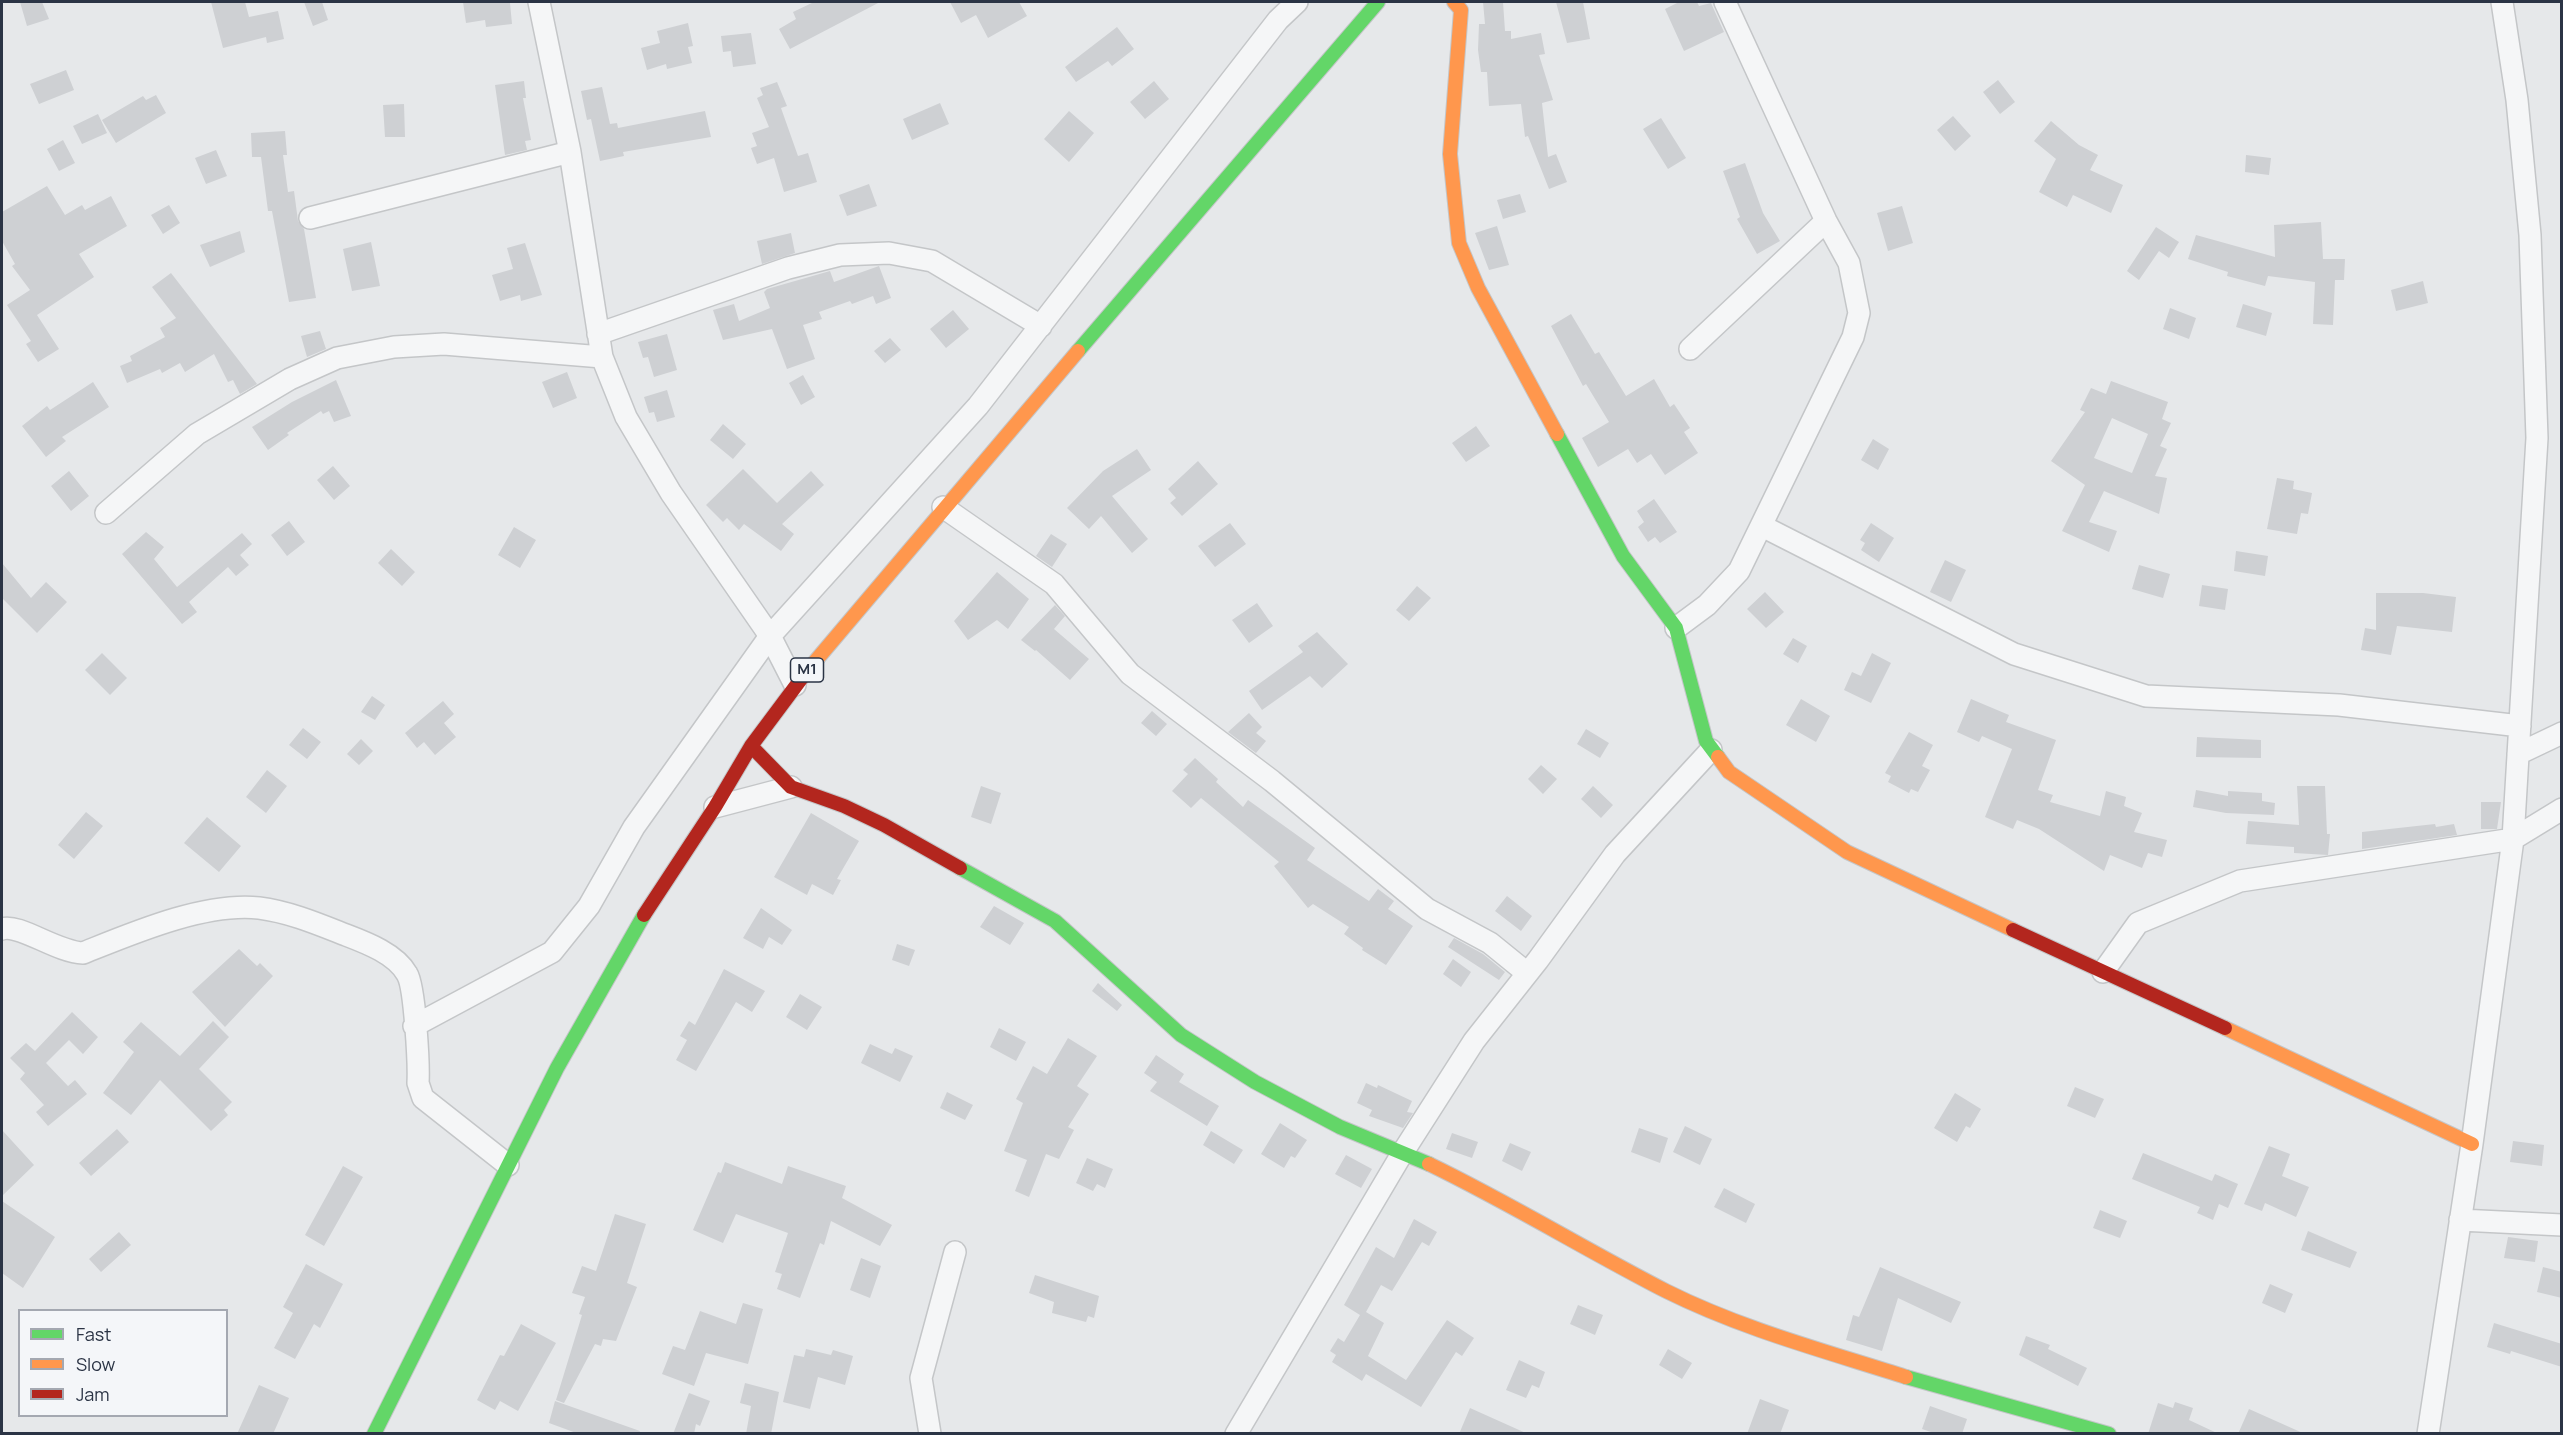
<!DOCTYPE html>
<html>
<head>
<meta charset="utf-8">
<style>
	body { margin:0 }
	#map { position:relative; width:2563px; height:1435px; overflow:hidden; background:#e6e8ea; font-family:Manrope,sans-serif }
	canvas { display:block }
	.frame { position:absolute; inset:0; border:3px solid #2b3445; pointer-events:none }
	.legend { position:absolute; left:18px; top:1309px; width:210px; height:108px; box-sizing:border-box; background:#f4f6f9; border:2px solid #a4a8b1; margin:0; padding:8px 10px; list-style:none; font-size:18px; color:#2b3445 }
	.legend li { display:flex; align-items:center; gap:12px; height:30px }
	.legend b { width:30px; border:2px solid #a4a8b1 }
</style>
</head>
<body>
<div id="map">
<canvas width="2563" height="1435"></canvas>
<div class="frame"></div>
<ul class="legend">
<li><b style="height:8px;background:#63d668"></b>Fast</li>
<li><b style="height:8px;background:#ff974d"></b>Slow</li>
<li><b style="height:8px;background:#b3261e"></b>Jam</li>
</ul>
</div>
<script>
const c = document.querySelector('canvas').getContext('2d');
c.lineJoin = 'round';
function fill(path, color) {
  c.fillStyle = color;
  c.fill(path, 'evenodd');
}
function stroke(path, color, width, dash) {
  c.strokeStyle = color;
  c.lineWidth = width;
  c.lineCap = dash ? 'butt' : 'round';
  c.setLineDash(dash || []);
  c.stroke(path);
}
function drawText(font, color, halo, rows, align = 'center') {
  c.font = font + ' Manrope,sans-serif';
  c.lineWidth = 4.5;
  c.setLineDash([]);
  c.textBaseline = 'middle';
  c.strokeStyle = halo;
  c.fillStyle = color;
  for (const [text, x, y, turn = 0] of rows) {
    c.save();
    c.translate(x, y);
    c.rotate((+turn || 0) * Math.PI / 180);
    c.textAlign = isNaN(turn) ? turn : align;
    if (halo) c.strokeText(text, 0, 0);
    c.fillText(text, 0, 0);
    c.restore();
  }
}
fill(new Path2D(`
	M20 2H42L49 19 27 26Z
	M211 2H245L249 17 278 11 284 39 267 43 266 37 223 48Z
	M304 2H322L328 20 313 26Z
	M463 2H506L510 3 512 24 486 27 485 20 466 23Z
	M814 2H880L790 49 779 29 796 19 793 12Z
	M950 2H1019L1027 16 988 38 976 15 961 23Z
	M1483 2H1503L1505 31H1511V39L1541 33 1545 54 1539 55 1553 100 1542 103 1548 157 1556 154 1567 182 1549 189 1528 136 1525 137 1521 104 1489 106 1487 72H1481L1478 50 1479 24H1485Z
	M1556 2H1583L1590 39 1567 43Z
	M1679 2H1697L1699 6 1711 3 1724 32 1684 51 1665 9Z
	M688 23 693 46 688 47 692 63 667 69 666 64 647 70 641 48 660 43 657 31Z
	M1117 27 1134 49 1112 66 1108 61 1076 82 1065 67Z
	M751 33 756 64 733 67 731 51 723 52 721 36Z
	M66 70 74 90 39 104 30 84Z
	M1998 80 2015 102 2000 114 1983 92Z
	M524 81 526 98H523L531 140 525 141 527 150 505 155 495 85Z
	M1154 81 1169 99 1145 119 1130 102Z
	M777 82 787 106 781 108 798 156 808 153 817 182 784 192 774 158 757 164 751 148 757 146 752 133 769 127 757 98 763 95 760 88Z
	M602 87 610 124 617 123 618 128 705 111 711 137 623 152 624 156 600 161 591 119 587 120 581 91Z
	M156 95 166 113 116 143 102 120 143 96 146 100Z
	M940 103 949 124 912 140 903 119Z
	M404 104 405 137H385L383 105Z
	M1069 111 1094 133 1069 162 1044 139Z
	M98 114 107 133 82 144 73 126Z
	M1953 116 1971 136 1955 151 1937 130Z
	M1661 118 1686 158 1668 169 1643 129Z
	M2051 121 2079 145 2098 155 2090 170 2123 185 2111 213 2073 195 2067 207 2039 192 2056 159 2034 141Z
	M285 131 287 155H283L288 192 294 191 298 221 304 229 316 298 289 302 272 211H268L261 157H252L251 133Z
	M63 140 75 163 59 171 47 149Z
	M216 150 227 176 206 184 195 158Z
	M2246 155 2271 158 2269 175 2245 172Z
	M1745 163 1763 213 1780 241 1757 254 1737 219 1740 217 1723 171Z
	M869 184 877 206 847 216 839 195Z
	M47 186 65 215 82 205 85 210 111 196 127 226 79 254 94 277 37 315 59 349 38 362 26 344 31 341 7 305 30 290 12 266 15 264 2 241V212Z
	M1520 194 1526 212 1503 219 1497 200Z
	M169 205 180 223 163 234 151 215Z
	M1902 206 1913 243 1888 251 1877 213Z
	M2321 222 2323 259H2345L2344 280H2335L2333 325 2313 324 2315 282 2268 276 2265 286 2227 276 2228 272 2188 259 2196 235 2275 257 2274 225Z
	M1497 226 1509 265 1489 270 1475 233Z
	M2156 227 2179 242 2169 258 2159 251 2139 280 2127 271Z
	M240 231 245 252 210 267 200 245Z
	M791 233 795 253 762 264 757 241Z
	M371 242 380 286 352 291 343 249Z
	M525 243 542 295 521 301 520 295 500 301 492 275 513 269 507 248Z
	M879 266 891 298 876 304 873 296 852 304 850 301 819 312 822 319 803 325 815 359 787 369 772 329 723 340 713 310 734 304 739 321 770 308 764 292 767 289 830 271 834 282Z
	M171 273 237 358 257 384 240 394 233 380 228 382 214 354 185 372 180 363 162 373 160 369 127 383 120 366 132 361 130 356 165 337 160 328 176 318 152 287Z
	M2423 281 2428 303 2396 311 2391 290Z
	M2243 304 2272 313 2266 336 2236 327Z
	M2170 308 2196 318 2189 339 2163 329Z
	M953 310 969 329 946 348 930 329Z
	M1571 314 1595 354 1599 352 1626 396 1654 379 1670 407 1674 404 1690 428 1684 432 1698 453 1665 475 1651 454 1637 463 1628 449 1598 467 1582 438 1609 422 1586 384 1583 386 1551 326Z
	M320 331 326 349 307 357 301 336Z
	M667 334 677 370 654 377 648 357 643 358 638 342Z
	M890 338 901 350 885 363 874 351Z
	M567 372 577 398 553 408 542 382Z
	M803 375 815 397 801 405 789 383Z
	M336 380 351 416 334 422 329 411 323 414 321 411 287 433 289 435 268 450 252 427 292 402Z
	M2111 381 2168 402 2162 419 2171 423 2160 446 2167 449 2155 476 2167 478 2159 514 2104 491 2089 522 2117 531 2109 552 2062 531 2085 485 2051 461 2085 412 2080 410 2091 388 2106 394ZM2112 418 2148 434 2132 473 2094 458Z
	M93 382 109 407 62 437 66 441 46 457 22 426 47 406 50 410Z
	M667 390 675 417 657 422 654 412 649 413 644 397Z
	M723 424 746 444 733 459 710 440Z
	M1476 426 1490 446 1466 462 1452 443Z
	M1873 439 1889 449 1878 470 1861 460Z
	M1137 449 1151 470 1112 496 1148 539 1132 553 1101 516 1089 529 1067 508 1103 471Z
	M1198 461 1218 484 1182 516 1170 503 1176 498 1168 489Z
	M333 466 350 486 334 500 317 480Z
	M743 469 777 503 811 471 824 485 782 524 794 534 781 551 744 524 739 530 727 518 723 522 706 505Z
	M69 471 89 496 71 511 51 486Z
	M2277 478 2294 481 2293 489 2312 493 2308 514 2301 513 2297 534 2267 529Z
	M1654 499 1677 532 1660 543 1655 537 1648 542 1638 527 1644 522 1637 511Z
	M289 521 305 542 287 556 271 535Z
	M1230 523 1246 544 1215 567 1198 546Z
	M1871 523 1894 538 1879 562 1861 550 1865 543 1860 540Z
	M514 527 536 540 520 568 498 555Z
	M146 532 164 547 154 559 177 587 242 533 252 544 240 555 249 565 236 576 228 567 189 602 197 612 182 624 122 554Z
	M1051 534 1067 544 1052 567 1036 556Z
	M391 549 415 572 402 586 378 563Z
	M2236 551 2268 556 2265 576 2234 571Z
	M1945 560 1966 570 1951 602 1930 592Z
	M2 563 31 598 46 582 67 602 37 633 2 598Z
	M2139 565 2170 574 2163 598 2132 589Z
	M997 572 1029 599 1008 629 997 620 968 640 954 621Z
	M2202 585 2228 589 2225 610 2199 606Z
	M1417 586 1431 598 1409 621 1396 610Z
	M1765 592 1784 612 1766 628 1747 609Z
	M2376 593H2423L2456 597 2452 632 2397 626 2391 655 2361 650 2365 628 2376 630Z
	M1257 603 1273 626 1249 643 1232 620Z
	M1055 605 1065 616 1054 629 1089 659 1070 680 1036 650 1035 651 1021 640Z
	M1317 632 1348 664 1322 688 1310 676 1262 710 1249 691 1303 652 1298 646Z
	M1793 638 1807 646 1798 663 1783 654Z
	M102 653 127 678 110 695 85 670Z
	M1872 653 1891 663 1871 703 1844 690 1852 672 1861 676Z
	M372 696 385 705 375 720 361 712Z
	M1801 699 1830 716 1816 742 1786 725Z
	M1971 699 2009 715 2006 722 2056 740 2038 790 2053 795 2050 802 2100 816 2106 791 2126 797 2124 806 2142 813 2134 832 2167 840 2162 857 2148 853 2142 868 2110 855 2104 871 2039 829 2017 820 2013 829 1985 817 2012 749 1982 736 1979 742 1957 732Z
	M443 701 454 714 444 723 456 737 435 755 424 742 417 748 405 733Z
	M1152 711 1167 724 1156 736 1141 723Z
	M1249 713 1262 727 1256 733 1266 741 1256 753 1228 732Z
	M303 728 321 742 307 759 289 745Z
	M1586 729 1609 743 1600 758 1577 744Z
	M1909 732 1933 745 1922 766 1930 770 1918 792 1911 789 1909 793 1888 782 1891 776 1885 773Z
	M2197 737 2261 740V758L2196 757Z
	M361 739 373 751 359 765 347 754Z
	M1195 758 1218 779 1216 782 1243 807 1248 800 1315 848 1307 860 1369 901 1378 889 1394 901 1388 909 1413 926 1386 965 1362 950 1363 948 1344 934 1349 927 1313 904 1308 908 1274 866 1279 862 1201 798 1191 808 1172 791 1188 774 1183 770Z
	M1541 765 1557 779 1543 794 1528 779Z
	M267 770 287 786 266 813 246 797Z
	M981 786 1001 793 991 824 971 817Z
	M1593 786 1613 805 1601 818 1581 799Z
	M2297 786H2325L2327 834H2330L2328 855 2294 853V847L2246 844 2248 821 2299 825Z
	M2196 790 2228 796V791L2262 793V801L2275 803 2274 815 2226 813 2193 807Z
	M2481 802H2501L2497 829H2481Z
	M86 812 103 826 74 859 58 845Z
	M811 813 859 841 837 879 841 880 833 895 812 884 807 895 774 877Z
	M207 817 241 846 219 872 184 843Z
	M2435 824 2436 827 2454 824 2457 835 2362 849V832Z
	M1507 896 1532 916 1521 931 1495 911Z
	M994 906 1024 923 1010 945 980 927Z
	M761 908 792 930 782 945 769 937 763 949 743 938Z
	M1454 938 1483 954 1505 972 1499 980 1448 947Z
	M897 944 915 950 909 966 892 960Z
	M239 949 257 966 260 963 273 976 225 1027 192 992Z
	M1453 959 1471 972 1461 987 1443 974Z
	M724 969 765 991 752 1012 736 1002 696 1071 676 1060 687 1040 680 1036 689 1021 695 1025Z
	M1098 983 1122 1005 1117 1011 1092 991Z
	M800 994 822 1007 807 1030 786 1017Z
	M72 1012 98 1037 83 1054 69 1040 46 1063 68 1086 75 1080 87 1094 48 1126 36 1112 44 1105 20 1079 25 1073 10 1058 26 1043 35 1051Z
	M213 1021 229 1037 199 1069 232 1102 224 1110 228 1115 211 1131 160 1080 131 1115 103 1093 134 1052 123 1042 141 1022 180 1056Z
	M999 1028 1026 1042 1016 1061 990 1047Z
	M1068 1038 1097 1056 1077 1086 1089 1094 1068 1127 1074 1130 1059 1159 1046 1154 1029 1197 1015 1191 1027 1160 1004 1151 1023 1103 1016 1099 1033 1066 1047 1074Z
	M870 1044 892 1054 895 1048 913 1056 900 1082 861 1063Z
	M1156 1055 1184 1074 1179 1082 1219 1106 1207 1126 1150 1091 1157 1082 1144 1073Z
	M1366 1083 1377 1088 1378 1085 1412 1101 1407 1112 1413 1113 1403 1128 1369 1116 1372 1110 1357 1103Z
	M2075 1087 2104 1099 2095 1118 2067 1106Z
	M947 1092 973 1105 965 1120 940 1108Z
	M1955 1093 1981 1109 1970 1128 1966 1126 1957 1142 1934 1128Z
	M1280 1123 1307 1140 1295 1158 1291 1156 1284 1168 1261 1154Z
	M1685 1126 1712 1139 1700 1165 1673 1152Z
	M1639 1128 1668 1138 1660 1163 1631 1152Z
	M117 1129 129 1142 91 1176 79 1163Z
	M2 1130 34 1165 2 1196Z
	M1211 1131 1243 1150 1234 1164 1203 1145Z
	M1452 1133 1478 1142 1472 1158 1446 1149Z
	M2513 1141 2544 1145 2542 1166 2510 1162Z
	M1510 1143 1531 1152 1522 1171 1502 1161Z
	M2269 1146 2290 1154 2282 1176 2309 1187 2296 1217 2265 1203 2262 1211 2244 1204Z
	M2143 1153 2212 1181 2215 1174 2238 1184 2228 1208 2219 1204 2213 1220 2197 1213 2200 1207 2132 1179Z
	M1346 1155 1372 1169 1361 1188 1335 1174Z
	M1087 1158 1113 1169 1105 1188 1097 1184 1093 1191 1076 1183Z
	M725 1162 782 1184 788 1166 846 1186 842 1198 892 1225 880 1246 831 1221 824 1245 820 1243 800 1298 777 1289 782 1274 775 1272 788 1233 736 1214 723 1243 693 1230 718 1172 721 1173Z
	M343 1166 363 1177 324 1246 305 1235Z
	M1724 1188 1755 1204 1746 1223 1714 1207Z
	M2 1201 55 1237 23 1288 2 1273Z
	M2100 1210 2127 1221 2120 1238 2093 1228Z
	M615 1214 646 1224 627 1283 637 1287 616 1341 603 1339 601 1346 595 1344 564 1403 556 1400 582 1315 579 1314 585 1297 572 1293 582 1266 596 1271Z
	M1414 1219 1437 1232 1429 1246 1422 1242 1392 1291 1381 1285 1366 1312 1384 1323 1368 1356 1406 1380 1447 1320 1474 1338 1462 1356 1456 1352 1421 1407 1366 1374 1362 1381 1332 1362 1336 1355 1330 1351 1338 1338 1344 1342 1360 1315 1344 1305 1376 1247 1394 1258Z
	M2308 1231 2357 1252 2350 1268 2301 1250Z
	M119 1232 131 1245 101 1272 89 1259Z
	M2508 1237 2538 1241 2535 1262 2504 1258Z
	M861 1258 881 1266 870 1298 850 1290Z
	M306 1264 343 1284 320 1328 314 1324 295 1359 274 1348 293 1313 283 1307Z
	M1880 1267 1961 1302 1951 1323 1898 1298 1882 1351 1846 1340 1853 1315 1859 1317Z
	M2543 1267 2562 1272V1298L2537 1292Z
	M1035 1275 1099 1296 1094 1318 1088 1316 1086 1322 1052 1313 1054 1302 1029 1293Z
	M2270 1284 2293 1294 2285 1313 2262 1303Z
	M743 1303 763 1309 748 1364 706 1353 694 1386 662 1374 673 1346 685 1350 700 1311 736 1324Z
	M1578 1305 1603 1315 1595 1335 1570 1324Z
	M2494 1323 2562 1344V1367L2511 1351 2510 1354 2487 1347Z
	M521 1324 556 1343 518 1411 500 1401 495 1410 477 1400 500 1355 504 1356Z
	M2026 1336 2050 1345 2048 1349 2087 1368 2078 1386 2019 1355Z
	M806 1349 831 1355 833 1350 853 1356 845 1385 818 1377 810 1409 783 1402 794 1355 804 1357Z
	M1668 1349 1692 1363 1682 1379 1659 1365Z
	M1519 1360 1545 1372 1539 1388 1532 1385 1526 1398 1506 1390Z
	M745 1383 779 1392 771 1434H746L751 1406 740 1403Z
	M259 1385 289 1398 273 1434H237Z
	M689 1393 710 1401 700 1426 696 1424 694 1434H673Z
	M1760 1399 1789 1410 1780 1434H1747Z
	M555 1401 640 1431 639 1434H579L549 1423Z
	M2175 1402 2193 1408 2189 1420 2219 1434H2148L2158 1403 2173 1408Z
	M1930 1406 1967 1419 1962 1434H1937L1922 1429Z
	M1470 1408 1528 1434H1459Z
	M2249 1409 2305 1434H2238Z`), '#ced0d3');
const street = new Path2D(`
	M539 2 570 152 602 357 626 417 671 493 770 636 795 685
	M310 218 570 152
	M598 334 788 268 840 255 889 253 932 261 1041 326
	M1690 349 1826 221
	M943 507 1054 584 1130 674 1272 781 1427 909 1490 943 1527 973
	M106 513 197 434 290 379 337 358 394 347 444 344 602 357
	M1762 526 2014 654 2146 696 2339 705 2520 726
	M1676 628 1707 605 1739 571 1853 337 1859 313 1849 263 1826 221 1725 2
	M2518 754 2562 733
	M715 807 791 787
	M2 929C19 923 56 952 83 953 133 933 205 902 259 908 290 912 318 924 346 935 367 943 396 954 407 974 415 987 419 1065 418 1083L423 1098 508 1165
	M2103 972 2138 923 2240 881 2513 839 2562 809
	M414 1026 552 952 589 906 634 827 770 636 978 406 1278 20 1297 2
	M2460 1220 2562 1225
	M930 1434 921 1378 955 1252
	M1236 1434 1403 1152 1474 1041 1538 960 1615 854 1711 750
	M2428 1434 2472 1144 2513 839 2537 438 2530 235 2517 100 2502 2`);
const fast = new Path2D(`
	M1078 351 1378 2
	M1557 434 1623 556 1676 628 1706 741 1718 757
	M960 868 1055 921 1181 1035 1255 1082 1340 1127 1429 1164
	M1906 1377 2109 1434
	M374 1434 557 1068 644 915`);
const slow = new Path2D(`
	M1454 2 1461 10 1450 154 1459 243 1478 288 1557 434
	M807 671 1078 351
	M1718 757 1729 772 1847 852 2013 930
	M2225 1028 2472 1144
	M1429 1164C1510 1203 1586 1250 1666 1291 1742 1329 1825 1351 1906 1377`);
const jam = new Path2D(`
	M751 746 791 787 844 806 884 825 960 868
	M644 915 715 807 751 746 807 671
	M2013 930 2225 1028`);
stroke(street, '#c4c6c8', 24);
stroke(fast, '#c4c6c8', 16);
stroke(slow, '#c4c6c8', 16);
stroke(jam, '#c4c6c8', 16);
stroke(street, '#f5f6f7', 21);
stroke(fast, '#63d668', 14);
stroke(slow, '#ff974d', 14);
stroke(jam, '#b3261e', 14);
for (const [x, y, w] of [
	[807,670,33]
]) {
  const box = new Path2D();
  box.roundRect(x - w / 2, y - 12, w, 24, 4.5);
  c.fillStyle = '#f4f6f9';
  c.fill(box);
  stroke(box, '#2b3445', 1.5);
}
drawText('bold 15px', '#2b3445', null, [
	["M1",807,670]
]);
</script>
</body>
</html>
